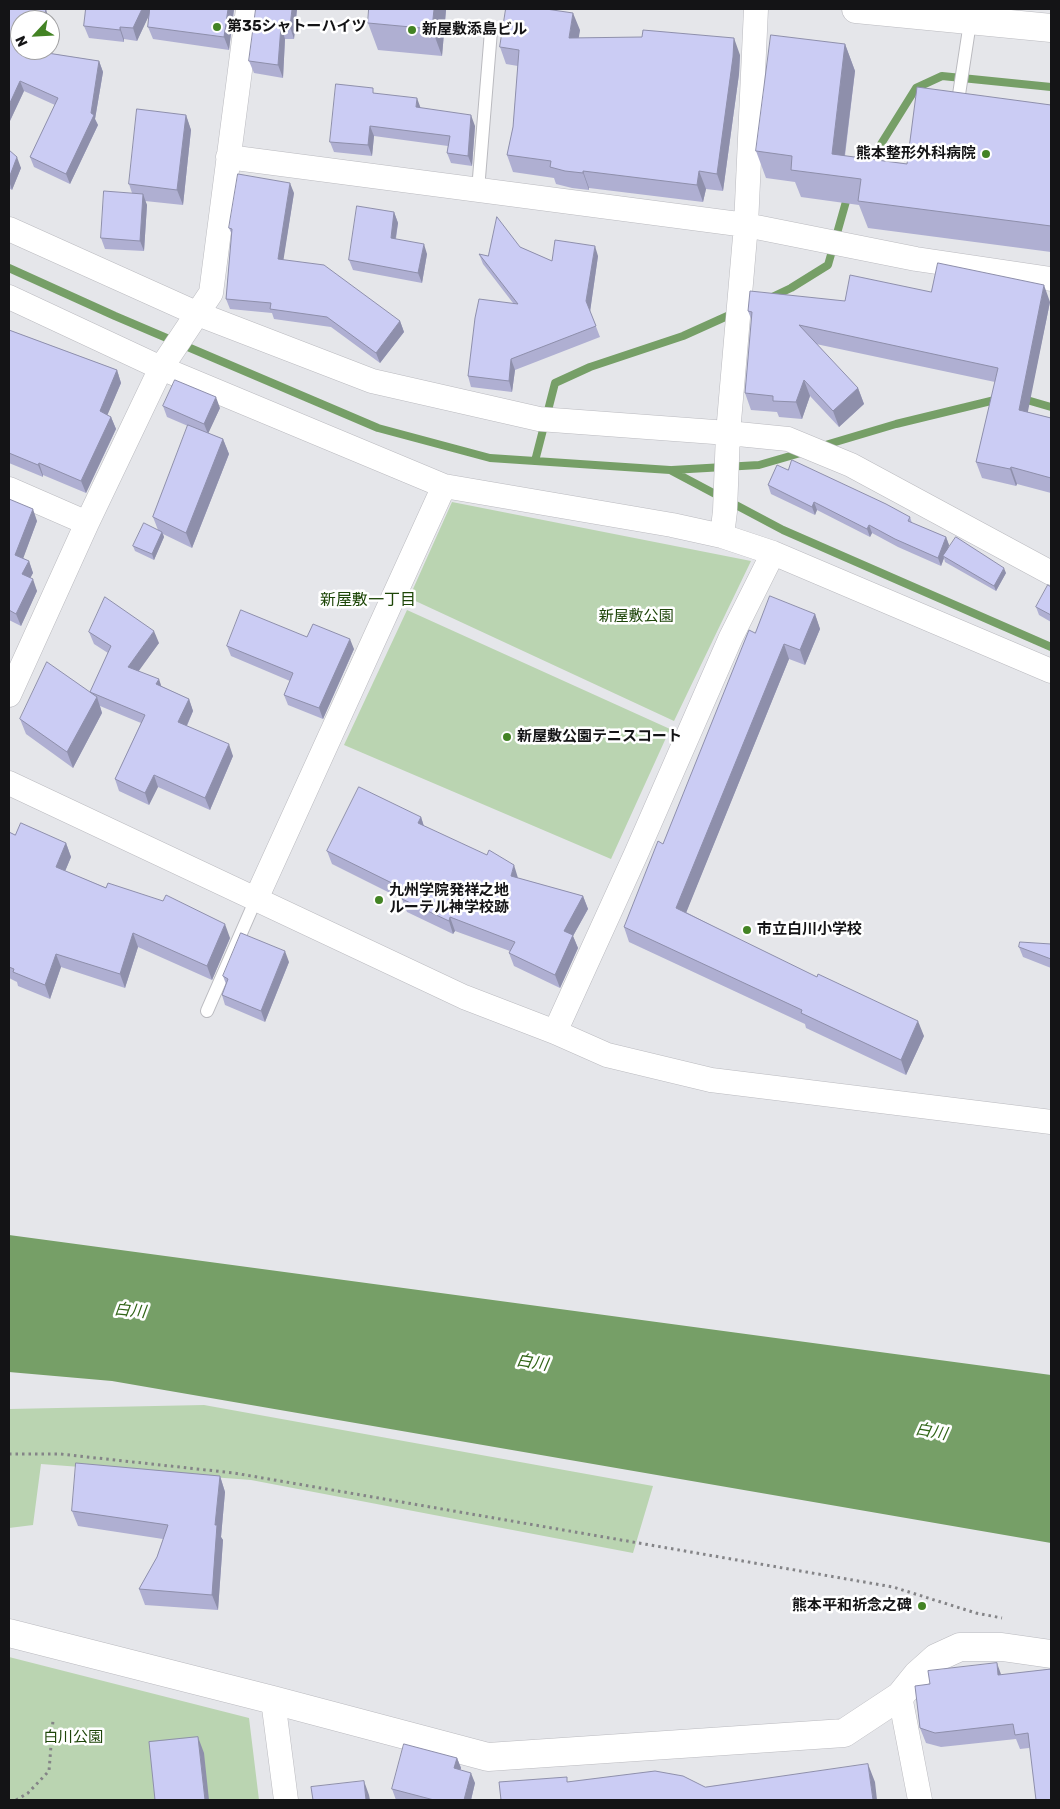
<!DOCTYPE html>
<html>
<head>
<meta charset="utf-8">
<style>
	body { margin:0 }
	#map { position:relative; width:1060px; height:1809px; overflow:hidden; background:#e5e6ea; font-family:Rubik,sans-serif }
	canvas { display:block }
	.frame { position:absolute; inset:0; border:10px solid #141416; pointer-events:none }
	.north { position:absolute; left:10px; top:10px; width:50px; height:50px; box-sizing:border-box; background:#fff; border:1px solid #a1a1a2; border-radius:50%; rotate:245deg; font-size:14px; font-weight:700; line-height:20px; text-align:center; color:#141416 }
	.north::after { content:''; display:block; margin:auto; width:18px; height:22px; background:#438324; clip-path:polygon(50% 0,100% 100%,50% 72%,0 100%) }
</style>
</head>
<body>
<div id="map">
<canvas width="1060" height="1809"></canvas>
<div class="frame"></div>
<div class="north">N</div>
</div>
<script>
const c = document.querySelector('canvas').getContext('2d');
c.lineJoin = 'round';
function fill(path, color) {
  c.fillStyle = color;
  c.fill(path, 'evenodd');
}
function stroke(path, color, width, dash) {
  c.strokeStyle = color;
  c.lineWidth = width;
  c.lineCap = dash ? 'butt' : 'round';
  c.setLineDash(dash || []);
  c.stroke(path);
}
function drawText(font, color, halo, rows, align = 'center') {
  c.font = font + ' Rubik,"Noto Sans JP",sans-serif';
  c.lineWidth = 5;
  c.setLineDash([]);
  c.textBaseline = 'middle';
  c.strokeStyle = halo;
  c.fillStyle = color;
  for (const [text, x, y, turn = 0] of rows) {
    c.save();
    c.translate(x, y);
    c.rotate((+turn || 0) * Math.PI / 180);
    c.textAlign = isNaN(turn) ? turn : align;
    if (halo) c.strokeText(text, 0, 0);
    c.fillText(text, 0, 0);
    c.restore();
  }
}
fill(new Path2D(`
	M452 502 751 561 674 721 409 598Z
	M407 610 670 729 611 859 344 745Z
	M204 1405 653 1486 633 1553 251 1480 41 1464 33 1525 9 1528V1409Z
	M9 1657 249 1718 259 1800H9Z`), '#bad4b1');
fill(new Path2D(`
	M9 1235 1051 1375V1543L112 1381 9 1372Z`), '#769f67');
stroke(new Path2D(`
	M866 168 916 88 942 76 1051 87
	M9 268 115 316 378 428 490 458 670 470 783 530 1051 647
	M770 298 791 288 828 265 847 198 850 194
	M1020 398 1051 407
	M822 446 896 424 999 399
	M535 461 555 383 590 367 683 336 734 313
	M672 470 759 465 804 452`), '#769f67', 8);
const service = new Path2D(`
	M965 102 958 101 969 29
	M478 190 491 31
	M207 1011 256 899`);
const minor = new Path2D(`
	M228 157 746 225 916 259 1051 279
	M9 229 198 314 372 381 539 419 728 433 788 439 851 465 1051 573
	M9 297 161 368 444 486 672 525 722 536 773 553 1051 671
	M9 489 87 523
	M722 536 725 511 728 433 746 225 756 9
	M9 695 87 523 161 368 211 293 248 9
	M9 783 464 997 555 1032 607 1055 711 1080 1051 1122
	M256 899 444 486
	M555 1032 636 854 731 637 773 553
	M900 1696 920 1800
	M273 1700 286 1800`);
const tertiary = new Path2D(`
	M856 9 1051 28
	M9 1633 273 1700 488 1757 844 1733 900 1696 917 1675 936 1658 960 1647H1002L1051 1654`);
stroke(service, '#bababf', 14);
stroke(minor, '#bababf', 25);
stroke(tertiary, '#bababf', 29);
stroke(new Path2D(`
	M9 1454H60L234 1473 893 1587 976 1613 1002 1618
	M16 1800 28 1793 49 1771 53 1720`), '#848487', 3, [2.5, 4]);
stroke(service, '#fff', 12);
stroke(minor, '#fff', 24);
stroke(tertiary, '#fff', 28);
fill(new Path2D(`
	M9 9H44L46 10 50 21 20 20V50H36L35 51 99 61 103 72 95 119 98 125 70 184 34 167 30 157 55 105 24 91 9 123Z
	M86 9H234L229 50 153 39 148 27 149 15 137 41 124 39V42L89 38 84 26Z
	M297 9 294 39H285L283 78 254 73 249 61Z
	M446 10 442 56 378 50 368 23Z
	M580 30 578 38 740 55 739 74 723 191 706 189 703 202 589 188V190L572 188 556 184 554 178 513 172 507 155 513 127 518 66 506 64 500 47Z
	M845 44 855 71 845 156 907 164 1051 105V252L868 228 859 205 801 197 795 182 766 178 756 151Z
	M375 93 475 126 472 166 451 163 447 153 448 146 374 136 372 156 334 152 330 142Z
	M186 115 191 130 183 205 145 201 147 205 144 251 105 249 101 238 132 193 129 184Z
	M9 150 21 168 12 190 9 188Z
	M294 193 283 260 400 321 404 332 380 363 331 327 274 319 272 313 230 309 226 299 232 235 229 228Z
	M394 212 398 223 396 239 427 254 422 283 353 270 349 260Z
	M520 247 552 261 598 256 590 311 600 337 515 370 512 392 471 387 468 376 513 303 483 264 479 254 488 256Z
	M931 292 1050 302 1027 412 1051 418V493L1017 484 1016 486 982 478 976 462 995 382 816 344 858 388 864 404 839 427 810 396 802 419 779 417 777 412 751 410 745 393 752 321 748 311Z
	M9 330 117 370 121 383 107 415 111 417 116 429 86 493 43 475V477L9 463Z
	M163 406 220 408 208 433 223 439 229 454 192 548 163 534 164 537 154 560 135 551 133 546 158 530 153 517 188 426 167 417Z
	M788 470 910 517 912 523 946 537 949 545 948 550 1006 573 996 591 945 562 944 558 941 566 898 547 872 533 870 537 817 510 815 515 771 494 768 485Z
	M9 499 37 521 23 558 29 561 33 573 30 578 37 591 21 626 9 620Z
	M1051 587V622L1039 615 1036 607Z
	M815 614 820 629 805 665 789 659 686 912 924 1036 906 1075 806 1028 805 1024 629 942 624 927 663 844 755 633Z
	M89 632 159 643 138 671 161 686 189 699 193 711 187 726 233 756 210 810 158 787 149 805 119 791 115 779 141 723 100 706 102 713 73 768 26 734 20 719 91 693 108 653 94 644Z
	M307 637 354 649 323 719 288 705 284 695 290 681 231 656 227 646Z
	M421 817 424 826 518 878 583 896 588 909 573 936 578 948 560 988 514 966 509 953 510 951 455 931 453 934 407 912 402 899 332 864 327 851Z
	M9 832 15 835 66 843 71 857 65 871 230 938 212 980 138 947 125 988 61 967 50 999 18 986 17 982 9 978Z
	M1051 944V968L1023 957 1019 947Z
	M289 962 265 1022 225 1005 222 995 226 984 223 976Z
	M220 1476 225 1492 221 1537 223 1540 218 1610 145 1605 139 1589 157 1557 163 1539 78 1526 72 1511Z
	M1051 1669 1029 1748 1020 1749 1016 1739 941 1747 926 1743 920 1728 1001 1675Z
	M457 1758 461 1768 460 1770 475 1783 471 1800H396L392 1789Z`), '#afafd2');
fill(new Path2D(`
	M142 9H152L137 41 133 28Z
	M228 9H234L229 50 224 37Z
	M292 9H297L294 39 290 27Z
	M434 9H446V10L442 56 432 29Z
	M46 10 50 21V20H42Z
	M573 13 580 30 576 55 569 38Z
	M281 26 285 39 283 78 278 65Z
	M120 27 124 39V42L120 30Z
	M734 38 740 55 739 74 723 191 717 174Z
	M845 44 855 71 842 176 832 154Z
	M99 61 103 72 95 119 98 125 70 184 66 174 91 113Z
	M20 81 24 91 9 123V105Z
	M417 98 421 109 416 107Z
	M186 115 191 130 183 205 177 190Z
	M471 115 475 126 472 166 468 156Z
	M370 126 374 136 372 156 368 145Z
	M17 157 21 168 12 190 9 181V178Z
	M583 171 589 188V190L583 173Z
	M699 171 706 189 703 202 697 185Z
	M290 183 294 193 282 269 278 259Z
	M143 194 147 205 144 251 140 241Z
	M394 212 398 223 394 248 391 238Z
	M424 244 427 254 422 283 418 273Z
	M595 246 598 256 590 312 586 301Z
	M1044 285 1050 302 1025 426 1019 410Z
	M400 321 404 332 380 363 376 353Z
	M511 359 515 370 512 392 509 381Z
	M117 370 121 383 104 423 100 411Z
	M804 380 810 396 802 419 796 402Z
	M858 388 864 404 839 427 833 411Z
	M216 397 220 408 208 434 204 424Z
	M111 417 116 429 86 493 81 481Z
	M223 439 229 454 192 548 186 533Z
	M39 463 43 475V477L38 465Z
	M1011 467 1017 484 1016 486 1010 469Z
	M814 502 817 510 815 515 812 507Z
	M33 509 37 521 20 567 15 555Z
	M869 525 872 533 870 537 867 529Z
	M162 532 164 537 154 560 152 554Z
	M946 537 949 545 945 557 943 556 944 558 941 566 938 558Z
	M29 561 33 573 26 586 22 574Z
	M1004 568 1006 573 996 591 994 586Z
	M33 579 37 591 21 626 16 614Z
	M815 614 820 629 805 665 800 650Z
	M154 631 159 643 133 679 128 667Z
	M350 639 354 649 323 719 319 708Z
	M784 644 789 659 682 923 676 908Z
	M159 679 163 691 156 684Z
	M97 697 102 713 73 768 67 752Z
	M189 699 193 711 183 734 178 722Z
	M229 744 233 756 210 810 205 798Z
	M154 775 158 787 149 805 145 793Z
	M421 817 425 830 418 823Z
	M66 843 71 857 61 881 56 867Z
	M514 865 518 878 515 890 511 876Z
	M583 896 588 909 573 936 578 948 560 988 555 975 564 931Z
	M450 917 455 931 453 934 449 921Z
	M225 924 230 938 212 980 207 966Z
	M133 933 138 947 125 988 120 974Z
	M285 951 289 962 265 1022 261 1011Z
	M56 954 61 967 50 999 45 985Z
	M918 1021 924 1036 906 1075 901 1060Z
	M220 1476 225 1492 221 1537 223 1540 218 1610 212 1595 215 1525Z
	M997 1663 1002 1677 998 1675Z
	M198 1737 204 1753 209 1800H205Z
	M457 1758 461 1768 458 1778 454 1768Z
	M868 1764 875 1782 877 1800H873Z
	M471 1773 475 1783 471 1800H464Z
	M364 1781 369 1795 370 1800H366Z`), '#8e8fab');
const building = new Path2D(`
	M9 9H44L46 10 42 20H20V50H28L99 61 91 113 94 115 66 174 30 157 58 98 20 81 9 105Z
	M86 9H142L133 28 120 27V30L84 26Z
	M150 9H228L224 37 148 27Z
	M256 9H292L290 27 281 26 278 65 249 61Z
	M369 9H434L432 29 368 23Z
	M506 9H546L573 13 569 38 642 37 643 30 734 38 733 57 717 174 699 171 697 185 583 171V173L565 171 550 167 551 161 507 155 513 127 519 50 500 47Z
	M771 35 845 44 832 154 907 164 917 87 1051 105V226L858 201 861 179 791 170 792 156 756 151Z
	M336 84 373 88V93L417 98 416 107 471 115 468 156 447 153 450 136 370 126 368 145 330 142Z
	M137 109 186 115 177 190 129 184Z
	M9 150 17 157 9 178Z
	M238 174 290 183 278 259 324 265 400 321 376 353 327 317 270 309 271 303 226 299 232 229 229 228Z
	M104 191 143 194 140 241 101 238Z
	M357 206 394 212 391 238 424 244 418 273 349 260Z
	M497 217 520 247 552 261 555 240 595 246 586 301 596 326 511 359 509 381 468 376 475 318 479 299 518 304 479 254 488 256Z
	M938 263 1044 285 1019 410 1051 418V478L1011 467 1010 469 976 462 998 368 799 325 858 388 833 411 804 380 796 402 773 401V396L745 393 752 312 748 311 750 291 845 301 850 275 931 292Z
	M9 330 117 370 100 411 111 417 81 481 39 463 38 465 9 453Z
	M175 380 216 397 204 424 163 406Z
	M188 425 223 439 186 533 153 517Z
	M792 460 886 504 910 517 908 521 946 537 938 558 895 539 869 525 867 529 814 502 812 507 768 485 777 465 788 470Z
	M9 499 33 509 15 555 29 561 22 574 33 579 16 614 9 610Z
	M144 523 162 532 152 554 133 546Z
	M956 537 1004 568 994 586 943 556Z
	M1048 585 1051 587V615L1036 607Z
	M770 596 815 614 800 650 784 644 676 908 817 977 818 974 918 1021 901 1060 801 1013 802 1010 624 927 658 841 663 844 749 630 755 633Z
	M105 597 154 631 128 667 159 679 156 684 189 699 178 722 229 744 205 798 154 775 145 793 115 779 145 715 90 692 111 646 89 632Z
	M241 610 307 637 313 624 350 639 319 708 284 695 293 673 227 646Z
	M47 662 97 697 67 752 20 719Z
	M359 787 421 817 418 823 487 855 489 850 514 865 511 876 583 896 564 931 573 935 555 975 509 953 515 942 450 917 449 921 402 899 406 890 327 851Z
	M21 823 66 843 56 867 106 888 108 883 163 901 166 895 225 924 207 966 133 933 120 974 56 954 45 985 13 972 14 969 9 967V832L15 835Z
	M241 933 285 951 261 1011 222 995 228 979 223 976Z
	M1020 942 1051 944V959L1019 947Z
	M76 1463 220 1476 215 1525H217L212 1595 139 1589 157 1557 168 1525 72 1511Z
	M997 1663 998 1675 1051 1669V1800H1036L1028 1733 1015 1735 1013 1724 935 1733 920 1728 915 1686 930 1684 928 1671Z
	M198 1737 205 1800H155L149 1742Z
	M404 1744 457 1758 454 1768 471 1773 464 1800H434L392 1789Z
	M868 1764 873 1800H501L499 1782 567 1777V1782L655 1771 683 1776 705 1787Z
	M364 1781 366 1800H313L311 1787Z`);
fill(building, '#cbccf4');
stroke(building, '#8e8fab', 1);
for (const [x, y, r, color] of [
	[217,27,5,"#438324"],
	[412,30,5,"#438324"],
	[986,154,5,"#438324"],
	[507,737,5,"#438324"],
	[379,900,5,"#438324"],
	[747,930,5,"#438324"],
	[922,1606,5,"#438324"]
]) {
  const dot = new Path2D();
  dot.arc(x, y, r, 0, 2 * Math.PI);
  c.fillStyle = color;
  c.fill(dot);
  stroke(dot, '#fff', 2);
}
drawText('bold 15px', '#141416', '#fff', [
	["第35シャトーハイツ",227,27],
	["新屋敷添島ビル",422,30],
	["熊本整形外科病院",976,154,"right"],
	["新屋敷公園テニスコート",517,737],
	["九州学院発祥之地",389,891],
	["ルーテル神学校跡",389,908],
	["市立白川小学校",757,930],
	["熊本平和祈念之碑",912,1606,"right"]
], 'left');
drawText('15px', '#1e4509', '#fff', [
	["新屋敷公園",636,617],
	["白川公園",73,1738]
]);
drawText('16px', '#1d4607', '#fff', [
	["新屋敷一丁目",368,600]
]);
drawText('italic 16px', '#316517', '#fff', [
	["白川",130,1311,6],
	["白川",532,1363,9],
	["白川",931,1432,10]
]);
</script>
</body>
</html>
